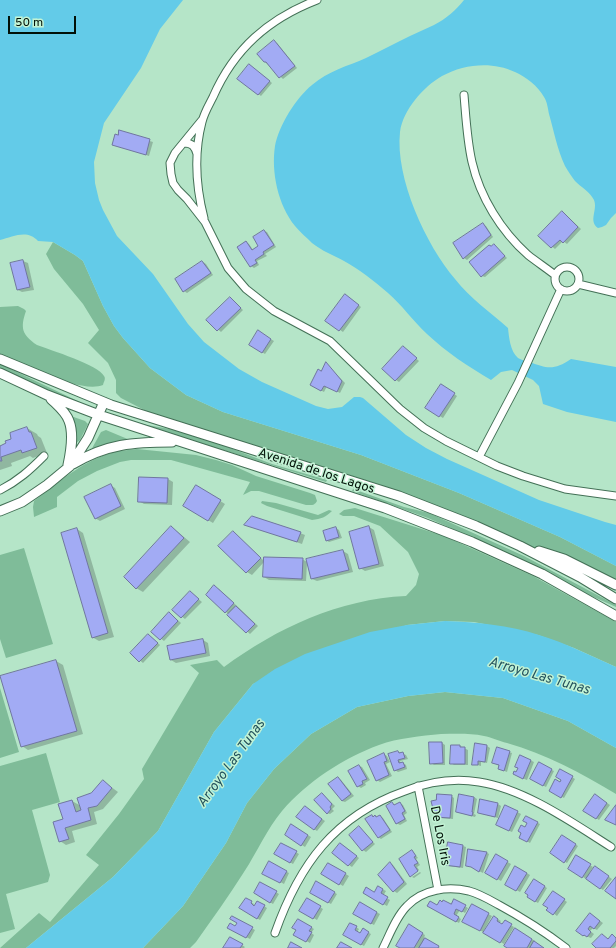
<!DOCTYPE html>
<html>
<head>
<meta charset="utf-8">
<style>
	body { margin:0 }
	#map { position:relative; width:616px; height:948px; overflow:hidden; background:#b5e5c8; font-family:Overpass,sans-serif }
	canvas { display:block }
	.scale { position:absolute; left:8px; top:16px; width:68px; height:18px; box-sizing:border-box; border:2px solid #021108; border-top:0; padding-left:5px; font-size:12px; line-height:14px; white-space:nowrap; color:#021108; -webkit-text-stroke:3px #c2f3d5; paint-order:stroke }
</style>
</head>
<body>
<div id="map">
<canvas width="616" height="948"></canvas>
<div class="scale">50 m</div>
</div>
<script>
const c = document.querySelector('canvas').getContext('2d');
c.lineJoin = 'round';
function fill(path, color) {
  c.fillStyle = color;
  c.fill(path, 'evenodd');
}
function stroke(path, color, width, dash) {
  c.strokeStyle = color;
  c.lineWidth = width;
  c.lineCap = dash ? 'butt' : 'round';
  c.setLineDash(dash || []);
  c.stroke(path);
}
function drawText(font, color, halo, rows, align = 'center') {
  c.font = font + ' Overpass,sans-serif';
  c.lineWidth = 3;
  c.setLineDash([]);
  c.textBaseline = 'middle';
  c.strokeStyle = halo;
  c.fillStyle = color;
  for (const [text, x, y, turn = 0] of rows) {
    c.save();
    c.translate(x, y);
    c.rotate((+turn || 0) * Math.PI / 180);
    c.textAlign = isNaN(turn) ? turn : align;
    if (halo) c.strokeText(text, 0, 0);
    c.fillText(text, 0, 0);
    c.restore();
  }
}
fill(new Path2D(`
	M53 242 75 255 83 261 103 306 114 326 123 338 150 368 186 395 223 412 361 455 459 493 560 537 616 566V584L559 555 524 544 381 485 148 412 121 398 116 393V380L108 363 88 343 99 330 83 304 54 269 46 254Z
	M18 306 24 309 26 311C20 328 22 335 37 345 50 350 99 365 104 376 106 379 104 381 103 385 80 394 23 364 0 354V307Z
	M0 364 84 404 86 406 84 407 0 370Z
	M68 415 85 421 88 424 80 440 75 444Z
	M114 416 147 425 170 429 217 443 272 464 327 480 326 482Z
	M106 430 130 440 90 452 101 432Z
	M137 449 196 455 216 460 232 465 256 476 310 493 315 495 317 501C314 506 312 505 306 505L259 491H251L243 495 250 482 171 460H131L120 462 97 471 78 481 57 497V507L34 517 33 507 34 501C60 481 86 458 119 451 125 450 131 450 137 449Z
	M353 489 404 507 429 513 524 556 616 605V607L587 594 523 560 428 518 352 491Z
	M262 501 276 503 318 515 329 510 332 511C326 517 321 519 312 520L267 506 261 503Z
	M355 508 444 536 533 576 616 622V667L574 648 538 635 474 622 445 621 407 625 253 684 214 732 158 831 113 877 26 948H0L39 913 50 922 99 865 86 855 119 814 144 779 142 769 199 673 190 665 217 660 224 667C277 628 339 599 406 596L416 585 419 574 408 552 380 526 354 516H343L339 514 344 510Z
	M24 548 53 644 6 658 0 639V555Z
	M0 688 19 752 0 758Z
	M445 692 503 698 568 721 616 748V794C581 773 546 754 507 743 499 741 491 737 484 736 470 733 455 734 441 734 421 736 398 738 379 745 343 758 307 782 282 811 267 829 257 852 244 872 229 896 212 919 196 942L190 948H143L183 906 226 843 247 803 274 769 311 734 357 707 408 696Z
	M46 753 60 802 32 810 50 875 48 882 6 894 15 929 0 933V766Z`), '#7fbc99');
fill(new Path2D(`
	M0 0H183L160 29 141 68 104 123 94 162 95 183 99 200 103 210 117 236 153 274 188 324 204 342 239 369 262 382 316 406 328 409 342 407 354 397H360L363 398 406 435 426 448 447 459 539 500 605 522 616 525V566L560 537 459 493 361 455 223 412 186 395 150 368 123 338 114 326 103 306 83 261 75 255 53 242 38 241C27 229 13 237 0 240Z
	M464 0H616V213L611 218 606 225 602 227 598 228C588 221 598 210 594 200 590 192 581 187 575 181 572 177 568 171 565 166 557 149 554 131 549 114 548 109 547 101 544 97 538 86 526 77 515 72 492 61 464 64 442 76 423 87 403 110 400 132 395 178 426 245 455 279 470 298 490 312 508 328 509 337 510 351 518 358 521 360 526 361 530 362 547 369 555 370 571 359L616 367V422L567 412 543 404 539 386 533 380 512 370 501 372 491 380C469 367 446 352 427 334 413 321 402 305 388 293 374 281 359 269 344 261 333 255 322 251 312 243 307 238 300 232 295 226 278 205 271 172 275 146 279 125 296 98 312 85 328 71 348 66 366 58 381 51 395 43 410 36 418 32 426 29 434 25 446 19 456 10 464 0Z
	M445 621C476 622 509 625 539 635 566 643 591 656 616 667V748L568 721 503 698 445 692 408 696 357 707 311 734 274 769 247 803 226 843 183 906 143 948H26L113 877 158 831 214 732 253 684 275 669 305 654 370 632 407 625Z`), '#63cbe8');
fill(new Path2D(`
	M274 42 277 43 297 68 283 79 265 62Z
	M252 67 272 83 261 96 239 79Z
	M120 132 153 142 149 156 113 144 119 136Z
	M565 214 581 229 567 244 563 241 555 249 540 236Z
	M483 225 486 226 493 237 467 260 464 258 454 244Z
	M264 231 267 232 276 247 265 254 267 256 257 261 259 265 254 268 251 266 246 242 249 244 253 250 260 246Z
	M494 245 507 258 485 277 482 276 492 247Z
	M23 261 28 263 34 290 22 292 18 290Z
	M203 262 206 264 213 275 187 293 184 291Z
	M348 297 361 307 343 332 327 321Z
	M230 298 243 310 221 332 208 320Z
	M258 332 274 341 265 354 250 344Z
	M403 347 419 361 399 382 396 380Z
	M326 364 345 383 340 393 327 386 324 392 311 385 322 372Z
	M441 385 457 396 443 418 426 408Z
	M27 428 37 434 38 436 41 438 47 453 33 458 30 456 11 463 12 466 0 470V445L1 446 13 439Z
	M168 479 173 482 172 505 144 504 139 501Z
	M110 485 115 488 125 509 100 521 95 518Z
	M196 486 225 504 213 523 184 506Z
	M246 525 300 533 305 535 302 544Z
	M369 527 374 530 384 566 365 571 360 568Z
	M172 528 178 532 190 542 143 592 136 588Z
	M336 528 339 530 342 538 329 542 326 540Z
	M77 529 83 533 114 637 99 641 92 637Z
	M238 536 264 561 302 559 307 562V560L343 551 348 554 353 572 317 581 312 579 307 563 306 581 269 580 264 577V562L252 575 247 572 220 546Z
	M218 588 258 626 250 634 226 612Z
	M190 592 202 602 185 619 173 610Z
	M172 615 181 623 164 641 152 632Z
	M149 635 160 645 143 663 131 653Z
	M203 640 208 643 210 656 176 663 171 660Z
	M56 661 63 665 83 734 28 750 22 746Z
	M442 743 445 745V765H434L431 763Z
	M460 746 468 750V765H454L451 763Z
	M487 746 490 748 487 763 481 762V766L473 764Z
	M398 752 406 755 408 759 400 761 401 764 403 763 406 765 407 769 398 772 395 770Z
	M509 752 512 753 507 772 502 770 500 766 493 763Z
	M384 754 387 756 390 762 386 764 392 776 380 782 377 780Z
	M521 756 534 762 527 780 517 776Z
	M539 764 554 771 546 787 531 779Z
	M359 766 362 767 370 780 365 783 366 785 361 788 358 786Z
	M561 770 575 779 564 798 550 790 561 784 563 780Z
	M338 778 341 780 354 796 345 802 342 801Z
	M103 781 118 792 103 809 94 812 97 824 72 831 75 842 66 845 60 841 64 820 72 801 81 806Z
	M322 794 335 806 332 809 334 811 330 814 327 813Z
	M451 796 454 798 453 819 439 818 436 817Z
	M474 797 477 799 474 814 476 815 475 817 457 812Z
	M598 797 610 805 599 820 585 810Z
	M400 803 403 805 407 813 404 815 407 821 400 825 396 823 392 804 396 806Z
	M498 804 501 806 498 818 479 813Z
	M506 806 521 814 512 832 500 827Z
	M308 809 325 821 317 831 314 829Z
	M372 816 377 818 380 816 383 818 392 832 381 839 378 837Z
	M526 817 540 824 530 843 520 837 529 822Z
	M292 826 311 837 305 847 286 835Z
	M359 828 375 844 366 852 363 850Z
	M562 836 578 846 567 863 551 853Z
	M282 844 299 854 293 864 276 854Z
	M341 844 359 858 352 867 349 865Z
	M449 844 463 846 466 847 463 868 448 866 445 864Z
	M412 851 418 858 416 859 420 865 417 867 419 870 411 875Z
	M486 852 489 854 483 873 467 865Z
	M497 856 511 864 501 881 487 873Z
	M577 857 593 867 589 874 590 875 598 869 612 879 603 890 569 868Z
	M269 863 289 873 284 884 264 873Z
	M390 863 393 865 407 884 397 893 394 891Z
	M329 864 349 876 343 886 323 874Z
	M516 867 530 875 520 892 506 884Z
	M420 872 421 873 414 878 412 877Z
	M534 880 547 888 538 903 528 897Z
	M261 883 279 894 273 904 255 893Z
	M317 883 337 894 331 904 311 893Z
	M378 887 386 891 383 896 390 900 387 906 364 893H375Z
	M556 894 567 902 557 916 548 909Z
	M246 899 254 904 253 906 255 907 258 902 267 908 260 920 241 908Z
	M307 899 323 909 317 920 300 910Z
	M454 900 468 908 465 913 460 910 456 916 461 919 459 923 428 906H451Z
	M360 904 380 914 374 925 354 914Z
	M472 905 492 916 483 932 464 921Z
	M593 916 603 923 597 930 593 928 590 931 594 934 591 938 583 935Z
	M232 917 255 930 250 939 229 928H235L238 922Z
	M494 917 501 921 499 923 503 925 505 922 514 927 504 944 485 933Z
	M298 920 314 929 311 933 314 935 310 943 294 934 297 929Z
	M351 924 359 929 357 932 360 934 363 930 371 934 364 946 345 935Z
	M409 926 425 935 424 938 440 948H402Z
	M516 929 535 941 534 943 543 948H509Z
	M612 935 616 938V946L614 948H598Z
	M230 938 245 947 244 948H224Z`), '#0003');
const building = new Path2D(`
	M274 40 295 66 279 78 266 62H264L257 54Z
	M249 64 270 81 258 95 237 79Z
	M119 130 150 139 146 155 112 145 115 134 118 135Z
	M562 211 578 227 563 243 560 240 551 248 538 236Z
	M483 223 491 235 463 259 453 243Z
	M264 230 274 245 263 252 264 254 255 260 257 263 250 267 237 247 246 241 252 250 258 246 253 237Z
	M494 244 505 256 481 277 469 262 489 245 491 246Z
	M23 260 30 287 17 290 10 263Z
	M202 261 211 273 183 292 175 279Z
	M345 294 359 305 339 331 325 321Z
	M230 297 241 308 217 331 206 320Z
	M258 330 271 339 262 353 249 345Z
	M403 346 417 358 395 381 382 369Z
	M326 362 342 381 337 392 324 386 321 391 310 385 318 369 321 371Z
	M441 384 455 393 439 417 425 408Z
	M27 427 29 432H31L37 448 22 453 21 450 1 457 2 461H0V446L6 443 5 441 11 439 10 433Z
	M139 477 168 478 167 503 138 502Z
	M111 484 121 506 95 519 84 497Z
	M196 485 221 500 208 521 183 506Z
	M252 516 301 532 297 542 244 525Z
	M171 526 184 538 136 589 124 577Z
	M369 526 379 564 359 569 349 532Z
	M336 527 339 537 326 541 323 531Z
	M77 528 108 633 92 638 61 533Z
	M233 531 261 558 246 573 218 546Z
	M343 550 349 570 311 579 306 559Z
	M264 557 303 558 302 579 263 577Z
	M214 585 234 603 225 613 206 595Z
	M190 591 199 599 181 618 172 610Z
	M236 606 255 624 246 633 227 615Z
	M169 612 178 621 160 640 151 632Z
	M148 634 158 643 139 662 130 653Z
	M203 639 206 653 170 660 167 646Z
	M56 660 77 731 21 747 0 676Z
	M429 742H442L443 763 430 764Z
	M475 743 487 745 485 762 478 761V765H472Z
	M451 745H460V747H465V764H450Z
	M497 747 510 751 504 771 498 769 499 765 492 763Z
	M398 751 399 753 403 752 405 758 398 760 399 763 403 762 405 767 394 771 388 754Z
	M384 753 387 761 384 762 389 775 376 781 367 761Z
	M520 755 531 760 523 779 513 774 514 771 516 772 518 768 515 767Z
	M539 762 552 769 543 786 530 779Z
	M359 765 367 779 362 781 363 784 357 787 348 771Z
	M560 769 573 776 561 798 549 791 555 779 560 782 561 780 556 777Z
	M338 777 351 794 342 801 328 784Z
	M103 780 112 788 97 806 88 808 91 820 65 828 69 839 59 842 53 822 63 819 58 804 72 800 76 812 81 810 77 798 91 793Z
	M322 793 332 804 330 807 331 809 327 814 314 800Z
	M437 794 452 795 450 818 435 817 431 801 436 800Z
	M459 794 474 797 472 812H473L472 816 456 812Z
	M595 794 607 803 596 819 583 811Z
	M480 799 498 803 495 817 478 813Z
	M392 802 394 805 400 802 405 811 402 813 405 819 396 824 386 806Z
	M505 805 518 811 509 831 496 825Z
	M616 805V825L605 820Z
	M305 806 322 819 314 830 296 817Z
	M372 815 373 817 375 815 376 817 380 815 390 830 378 838 365 819Z
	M526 816 538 822 527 842 519 838 521 833 518 831 521 825 525 827 527 823 523 821Z
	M291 824 308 835 301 846 285 835Z
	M359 826 373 842 362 851 349 835Z
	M562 835 576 844 564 863 550 853Z
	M448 842 463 845 460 867 444 865Z
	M281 843 297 851 290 863 274 854Z
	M340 843 357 856 348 866 332 853Z
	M468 849 487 852 479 872 471 867 466 866Z
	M412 850 416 856 414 857 418 863 414 865 418 871 410 877 399 859Z
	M496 854 508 861 497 880 485 873Z
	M576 855 591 864 582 878 568 869Z
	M269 861 287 871 280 883 262 874Z
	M390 862 404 882 393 892 378 875Z
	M328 863 346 873 339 885 321 874Z
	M515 866 527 873 516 891 505 885Z
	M595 866 609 876 600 889 586 879Z
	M616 877V899L605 891Z
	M534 879 545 886 535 902 527 897 528 895 525 893Z
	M316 881 335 892 328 903 310 893Z
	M260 882 277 891 270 903 254 893Z
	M378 886 383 889 381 893 388 897 383 905 363 893 366 887 374 892Z
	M553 891 565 899 553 915 546 910 548 908 543 905Z
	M246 898 252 901 251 903 254 906 257 901 265 905 257 919 239 908Z
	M307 898 321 906 313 919 299 911Z
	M454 899 466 905 462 912 456 909 454 914 459 917 456 922 427 906 430 901 437 905 440 900 442 902 443 900 451 904Z
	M360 902 377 912 371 924 353 914Z
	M472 904 489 913 480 931 462 922Z
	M590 913 600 921 594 929 590 926 588 929 591 932 587 937 584 935 583 936 576 931Z
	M232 916 253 927 246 938 227 928 230 923 235 926 237 923 230 919Z
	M494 916 498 919 497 921 502 924 505 920 512 924 500 943 483 933Z
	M298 919 312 927 309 931 312 932 306 942 293 935 296 930 292 928Z
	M350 923 357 926 355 930 360 933 363 928 369 932 361 945 343 935Z
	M409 924 423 933 414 948H400L396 946Z
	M515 928 532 939 527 948H507L504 946Z
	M602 934 608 939 612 934 616 938V941L610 948H596L592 944Z
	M230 937 243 944 240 948H223Z
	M425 938 439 946 438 948H419Z
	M534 941 544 948H530Z
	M291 942 302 948H288Z
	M341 942 352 948H337Z`);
fill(building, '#a2abf4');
stroke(building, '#70769f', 1);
const minor = new Path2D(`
	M464 95C466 118 467 140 472 162 480 197 501 231 528 255 537 262 546 268 555 275
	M202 120 175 153 170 163 171 174 173 183 178 190 187 199 205 222 228 268 246 289 274 311 330 341 400 409 424 428 446 441 497 466 523 476 565 489 616 496
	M184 143C192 143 195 146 197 154
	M204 218C196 187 194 153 202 122 204 113 209 105 213 97 234 49 268 19 317 0
	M555 279a12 12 0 1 1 24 0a12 12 0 1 1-24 0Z
	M578 284 616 293
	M479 457 518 383 561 289
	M0 490C18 481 30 470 44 456
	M418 786 438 890
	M275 933C299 865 334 816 405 791 428 782 454 778 479 782 525 789 573 823 611 847
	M383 948C390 934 396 917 407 906 423 889 448 886 469 891 480 894 490 900 499 905 523 918 545 932 566 948`);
const tertiary = new Path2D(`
	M0 359 111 405 399 496 476 526 520 546 580 577 616 599
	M0 373 47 395 99 415 385 508 472 542 542 574 616 616
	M51 399C57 405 66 412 69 421 74 434 71 451 68 465
	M73 464C106 444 134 442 172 442
	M0 511 22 502 47 485 70 466 88 438 104 402
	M539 551 564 559 616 585`);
stroke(minor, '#437056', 9);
stroke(tertiary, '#437056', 11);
stroke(minor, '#fff', 7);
stroke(tertiary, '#fff', 9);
drawText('13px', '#021108', '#c2f3d5', [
	["Avenida de los Lagos",316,472,18],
	["De Los Iris",439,836,79]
]);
drawText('italic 14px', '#22505c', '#c2f3d5', [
	["Arroyo Las Tunas",539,677,16],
	["Arroyo Las Tunas",232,764,-54]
]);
</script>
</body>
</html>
